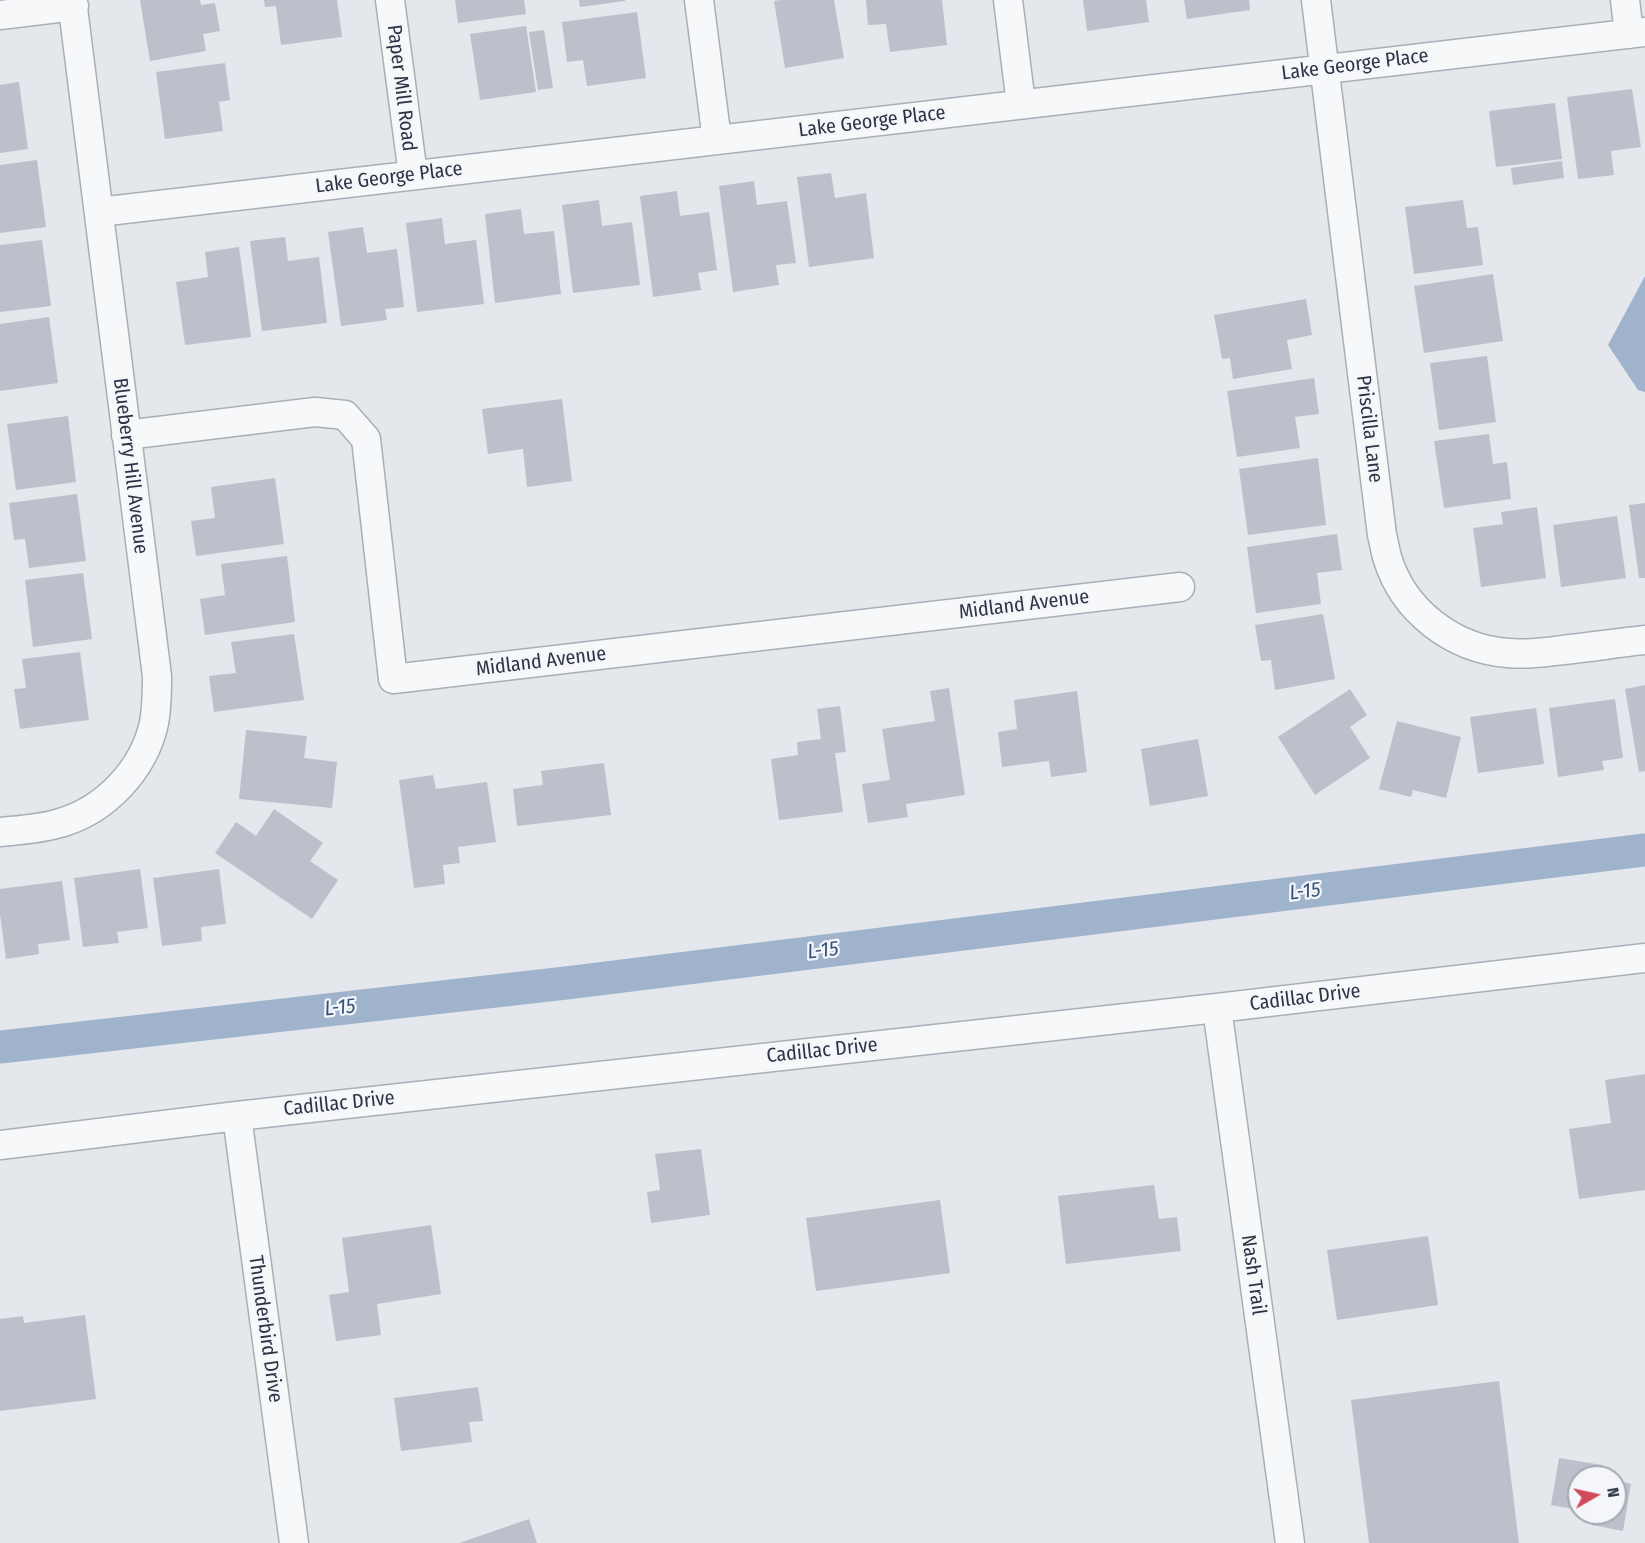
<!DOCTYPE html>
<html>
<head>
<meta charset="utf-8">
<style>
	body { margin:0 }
	#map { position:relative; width:1645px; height:1543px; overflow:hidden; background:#e4e7ec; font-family:"Fira Sans Condensed",sans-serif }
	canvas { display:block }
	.north { position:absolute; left:1567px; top:1465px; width:60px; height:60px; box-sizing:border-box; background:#f4f6f9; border:2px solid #a4a8b1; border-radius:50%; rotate:81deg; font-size:16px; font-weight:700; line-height:24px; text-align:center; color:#2b3445 }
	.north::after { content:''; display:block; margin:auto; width:21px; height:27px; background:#d1495b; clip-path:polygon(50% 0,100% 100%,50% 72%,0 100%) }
</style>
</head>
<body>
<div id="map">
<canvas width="1645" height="1543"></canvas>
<div class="north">N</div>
</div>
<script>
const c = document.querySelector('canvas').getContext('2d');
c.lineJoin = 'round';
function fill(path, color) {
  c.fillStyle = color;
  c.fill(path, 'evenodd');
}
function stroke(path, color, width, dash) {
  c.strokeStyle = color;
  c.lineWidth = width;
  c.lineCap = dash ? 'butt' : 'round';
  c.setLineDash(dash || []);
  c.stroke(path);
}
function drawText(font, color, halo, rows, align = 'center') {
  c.font = font + ' "Fira Sans Condensed",sans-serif';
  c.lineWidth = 4.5;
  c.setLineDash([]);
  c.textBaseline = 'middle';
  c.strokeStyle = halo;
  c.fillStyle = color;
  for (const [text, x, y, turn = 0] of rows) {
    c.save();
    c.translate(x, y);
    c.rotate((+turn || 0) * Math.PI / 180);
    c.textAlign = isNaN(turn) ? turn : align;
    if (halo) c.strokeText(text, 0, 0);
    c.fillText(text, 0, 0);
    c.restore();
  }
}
fill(new Path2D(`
	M1645 276V392L1638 390 1608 345Z`), '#9fb4cc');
stroke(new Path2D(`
	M0 1047 566 983 1645 850`), '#9fb4cc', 33);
fill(new Path2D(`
	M140 0H200L201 5 215 3 220 31 203 34 206 51 150 61Z
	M264 0H337L342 37 281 45 276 6 265 7Z
	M455 0H524L526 14 458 23Z
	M579 0H625V1L580 7Z
	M780 0H834L844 58 785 68 774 1Z
	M866 0H942L947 45 890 52 886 24 868 25Z
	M1083 0H1146L1149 22 1087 31Z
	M1184 0H1249L1250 10 1187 19Z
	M637 12 646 78 587 86 583 60 567 62 562 22Z
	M526 26 536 92 480 100 470 34Z
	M544 30 553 88 538 90 529 32Z
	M225 63 230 100 219 102 223 131 165 139 156 72Z
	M19 82 28 149 0 153V85Z
	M1632 89 1641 147 1611 151 1614 175 1578 179 1567 97Z
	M1555 103 1562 159 1496 167 1489 111Z
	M37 160 46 227 0 233V165Z
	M1562 161 1564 178 1513 185 1511 168Z
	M831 173 835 198 866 193 874 258 809 267 797 177Z
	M754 181 757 205 787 201 796 263 776 265 779 285 733 292 719 186Z
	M677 191 680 216 709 212 717 270 698 273 701 290 653 297 640 196Z
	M599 200 602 226 632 222 640 285 573 293 562 205Z
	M1463 200 1467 228 1478 227 1483 265 1414 274 1405 207Z
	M521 209 524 234 554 231 561 294 495 303 485 214Z
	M442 218 445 244 476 240 484 304 417 312 406 223Z
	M363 227 367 253 397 249 404 307 385 309 387 320 341 326 328 232Z
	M285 237 288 261 319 257 327 323 262 331 250 241Z
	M42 240 51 306 0 312V245Z
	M239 247 251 337 185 345 176 282 208 277 205 252Z
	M1493 274 1503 341 1424 353 1414 286Z
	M1306 299 1312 335 1287 340 1292 369 1233 379 1230 358 1222 359 1214 315Z
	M49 317 58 383 0 391V324Z
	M1487 356 1496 422 1439 430 1430 363Z
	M1314 378 1319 414 1295 417 1300 448 1237 457 1227 391Z
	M562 399 572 481 527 487 523 449 488 454 482 409Z
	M68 416 76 482 16 490 7 424Z
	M1489 434 1493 464 1507 462 1511 499 1444 508 1434 441Z
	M1318 458 1326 525 1248 535 1239 469Z
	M275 478 284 544 196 556 191 521 215 518 211 487Z
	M77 494 86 561 29 568 25 539 14 540 9 503Z
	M1645 503V578H1639L1629 505Z
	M1537 507 1546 578 1481 587 1473 528 1503 524 1501 512Z
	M1617 516 1626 578 1561 587 1553 525Z
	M1337 534 1342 570 1317 573 1321 604 1256 613 1247 547Z
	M287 556 295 622 205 635 200 599 225 595 221 564Z
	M83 573 92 639 33 647 25 580Z
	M1323 614 1335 679 1275 690 1271 660 1261 661 1255 625Z
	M294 634 304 700 214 712 209 676 236 673 231 642Z
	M80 652 89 720 20 729 14 689 26 688 22 659Z
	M1645 685V771L1639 772 1625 689Z
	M949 688 965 795 906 804 908 817 868 823 862 784 890 780 882 729 935 721 930 691Z
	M1350 689 1367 715 1350 727 1370 758 1315 795 1278 737Z
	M1077 691 1087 772 1051 777 1049 761 1002 767 998 732 1017 729 1014 700Z
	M1615 699 1623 758 1602 761 1604 770 1558 777 1549 708Z
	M840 706 846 752 835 753 843 812 779 820 771 759 798 755 797 742 821 739 817 709Z
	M1536 708 1544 764 1478 773 1470 717Z
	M1397 721 1461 737 1446 798 1413 790 1411 797 1379 789Z
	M246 730 307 736 304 758 337 762 332 808 239 799Z
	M1198 739 1208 796 1150 806 1141 749Z
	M604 763 611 815 517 826 513 789 543 785 541 771Z
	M433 775 436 789 487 782 496 842 458 847 460 863 443 865 445 884 414 888 399 780Z
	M274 809 323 843 310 861 338 880 312 919 215 853 236 822 256 836Z
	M140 869 148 928 117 932 119 943 83 947 74 878Z
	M219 869 226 924 201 927 202 941 162 946 153 878Z
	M62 881 70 940 38 944 39 954 6 959 0 914V889Z
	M1645 1074V1190L1579 1199 1569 1129 1611 1123 1605 1080Z
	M701 1149 710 1215 651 1223 647 1192 660 1190 655 1154Z
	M1154 1185 1159 1219 1177 1217 1181 1251 1066 1264 1058 1196Z
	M940 1200 950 1273 816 1291 806 1218Z
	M431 1225 441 1294 377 1304 381 1335 336 1341 329 1295 349 1292 342 1238Z
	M1428 1236 1438 1305 1337 1320 1327 1250Z
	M85 1315 96 1399 0 1411V1319L23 1316 24 1323Z
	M1499 1381 1519 1543H1369L1351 1400Z
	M478 1387 483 1421 469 1422 472 1442 401 1451 394 1398Z
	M1559 1458 1602 1465 1600 1477H1579V1510L1551 1505Z
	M1615 1480 1631 1484 1623 1531 1592 1525 1594 1513H1615Z
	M529 1519 537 1543H459Z`), '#bbc0ca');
const street = new Path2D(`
	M390 0 413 175
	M699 0 717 140
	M1008 0 1021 104
	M1316 0 1382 535C1384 542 1385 550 1387 557 1403 611 1453 649 1508 653 1527 655 1545 652 1563 650 1590 647 1618 643 1645 640
	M1625 0 1629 34
	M0 15 74 6
	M99 212 1645 32
	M126 435 315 412 345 415 366 439 393 679 1180 587
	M0 832C20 830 41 829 60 823 106 810 144 769 154 723 157 707 157 692 157 676L72 0
	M1217 1008 1290 1543
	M237 1116 294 1543
	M0 1145 237 1116 1217 1008 1645 958`);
stroke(street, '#a9aeb7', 31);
stroke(street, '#f7f8fa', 28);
drawText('20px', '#2b3445', '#f4f6f9', [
	["Lake George Place",1355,65,-7],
	["Paper Mill Road",401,88,83],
	["Lake George Place",872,122,-7],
	["Lake George Place",389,178,-7],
	["Priscilla Lane",1369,429,83],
	["Blueberry Hill Avenue",130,466,83],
	["Midland Avenue",1024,605,-7],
	["Midland Avenue",541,662,-7],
	["Cadillac Drive",1305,998,-7],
	["Cadillac Drive",822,1051,-6],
	["Cadillac Drive",339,1104,-6],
	["Nash Trail",1253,1275,82],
	["Thunderbird Drive",265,1329,82]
]);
drawText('italic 21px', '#34527a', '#f4f6f9', [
	["L-15",1305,892,-7],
	["L-15",823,951,-7],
	["L-15",340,1008,-6]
]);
</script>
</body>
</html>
